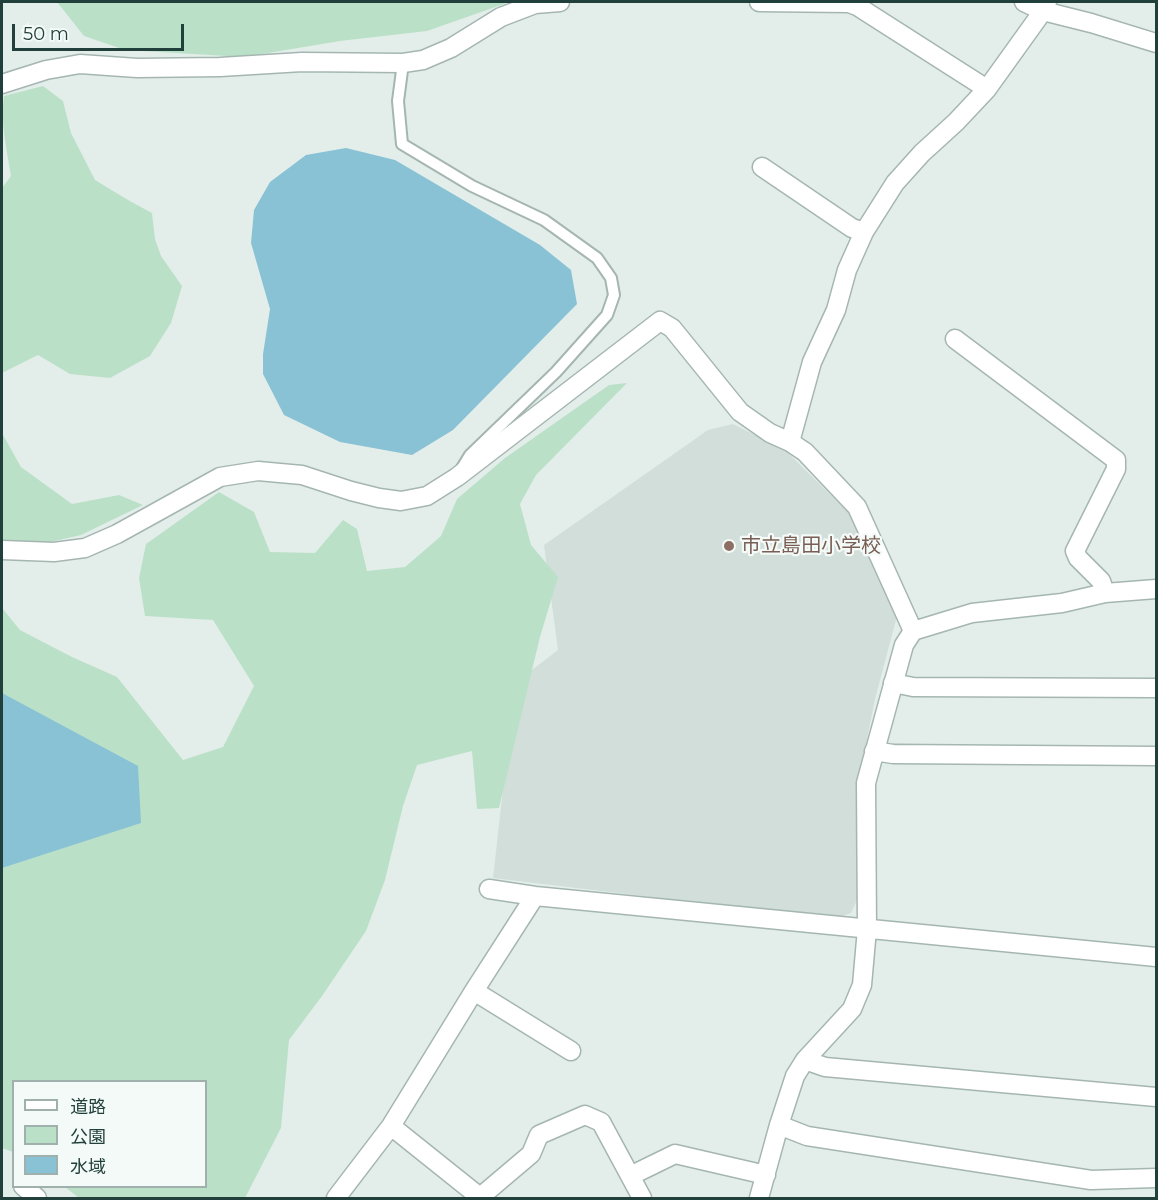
<!DOCTYPE html>
<html>
<head>
<meta charset="utf-8">
<style>
	body { margin:0 }
	#map { position:relative; width:1158px; height:1200px; overflow:hidden; background:#e3eeea; font-family:Montserrat,"Noto Sans JP",sans-serif }
	canvas { display:block }
	.frame { position:absolute; inset:0; border:3px solid #22403b; pointer-events:none }
	.legend { position:absolute; left:12px; top:1080px; width:195px; height:108px; box-sizing:border-box; background:#f4faf7; border:2px solid #a0b0ac; margin:0; padding:8px 10px; list-style:none; font-size:18px; color:#22403b }
	.legend li { display:flex; align-items:center; gap:12px; height:30px }
	.legend b { width:30px; border:2px solid #a0b0ac }
	.scale { position:absolute; left:12px; top:24px; width:172px; height:27px; box-sizing:border-box; border:3px solid #22403b; border-top:0; padding-left:8px; font-size:18px; line-height:21px; white-space:nowrap; color:#22403b; -webkit-text-stroke:4px #f4faf7; paint-order:stroke }
</style>
</head>
<body>
<div id="map">
<canvas width="1158" height="1200"></canvas>
<div class="frame"></div>
<ul class="legend">
<li><b style="height:8px;background:#fff"></b>道路</li>
<li><b style="height:16px;background:#bbe0c8"></b>公園</li>
<li><b style="height:16px;background:#89c2d5"></b>水域</li>
</ul>
<div class="scale">50 m</div>
</div>
<script>
const c = document.querySelector('canvas').getContext('2d');
c.lineJoin = 'round';
function fill(path, color) {
  c.fillStyle = color;
  c.fill(path, 'evenodd');
}
function stroke(path, color, width, dash) {
  c.strokeStyle = color;
  c.lineWidth = width;
  c.lineCap = dash ? 'butt' : 'round';
  c.setLineDash(dash || []);
  c.stroke(path);
}
function drawText(font, color, halo, rows, align = 'center') {
  c.font = font + ' Montserrat,"Noto Sans JP",sans-serif';
  c.lineWidth = 4.5;
  c.setLineDash([]);
  c.textBaseline = 'middle';
  c.strokeStyle = halo;
  c.fillStyle = color;
  for (const [text, x, y, turn = 0] of rows) {
    c.save();
    c.translate(x, y);
    c.rotate((+turn || 0) * Math.PI / 180);
    c.textAlign = isNaN(turn) ? turn : align;
    if (halo) c.strokeText(text, 0, 0);
    c.fillText(text, 0, 0);
    c.restore();
  }
}
fill(new Path2D(`
	M733 424 785 450 849 513 897 616 875 699 862 764 857 803 858 898 851 913 835 919 493 878 515 683 558 650 544 545 708 430Z`), '#d1ded9');
fill(new Path2D(`
	M57 2H508L504 4 427 31 340 41 244 57 125 50 84 36Z
	M43 86 63 101 71 133 95 180 128 200 152 213 155 239 161 256 182 286 171 323 150 356 110 378 70 374 38 355 2 373V188L11 176C7 151 0 121 4 96Z
	M627 383 536 475 520 504 531 545 558 577 540 637 499 808 477 809 472 751 417 765 403 806 385 880 366 931 322 996 289 1040 281 1128 245 1198H79L65 1187 206 1186V1082H14L13 1152 2 1148V608L20 630 72 657 117 677 183 760 223 747 254 686 213 620 145 616 139 578 146 544 219 492 254 512 270 552 315 553 343 520 357 529 367 571 405 567 441 536 457 499 505 458 609 385Z
	M2 433 21 467 72 504 119 495 143 505 81 535 24 548 2 561Z`), '#bbe0c8');
fill(new Path2D(`
	M346 148 395 160 540 245 571 270 577 304 453 430 412 455 340 442 284 415 263 374V354L270 309 251 243 254 210 270 182 306 155Z
	M2 693 138 766 141 823 2 868Z`), '#89c2d5');
const service = new Path2D(`
	M403 63 398 101 402 144 472 186 544 220 597 258 611 278 614 295 607 315 556 372 470 455 462 468`);
const minor = new Path2D(`
	M759 2 849 3 857 6 987 89
	M1024 2 1043 11 1091 23 1156 43
	M2 84 46 70 80 64 137 68 220 67 302 62 403 63 423 60 451 48 501 17 535 4 560 2
	M762 167 852 228 864 232
	M955 339 1116 460V469L1075 551 1078 558 1101 581 1105 593
	M790 442 812 362 836 310 847 270 864 232 895 183 922 153 956 122 987 89 1043 11 1047 2
	M2 550 54 552 85 548 117 534 220 477 258 471 302 475 351 491 379 498 401 501 427 496 457 477 660 321 672 328 740 412 770 433 790 442 805 452 857 507 913 631 904 645 866 783 867 929 862 985 852 1009 805 1060 795 1076 779 1125 759 1198
	M913 631 972 613 1062 603 1105 593 1156 589
	M874 751 893 754 1156 756
	M489 889 535 896 1156 957
	M474 991 571 1051
	M805 1060 825 1067 1156 1097
	M779 1125 807 1136 1091 1180 1156 1178
	M391 1126 481 1198
	M630 1176 675 1154 766 1175
	M23 1186 37 1198
	M336 1198 391 1126 474 991 535 896
	M479 1198 531 1154 539 1135 585 1115 601 1122 642 1198`);
const tertiary = new Path2D(`
	M893 683 913 687 1156 688`);
stroke(service, '#a5b6b2', 14);
stroke(minor, '#a5b6b2', 21);
stroke(tertiary, '#a5b6b2', 21);
stroke(service, '#fff', 10);
stroke(minor, '#fff', 18);
stroke(tertiary, '#fff', 18);
for (const [x, y, r, color] of [
	[729,546,6,"#8d6e63"]
]) {
  const dot = new Path2D();
  dot.arc(x, y, r, 0, 2 * Math.PI);
  c.fillStyle = color;
  c.fill(dot);
  stroke(dot, '#f4faf7', 2);
}
drawText('20px', '#785e54', '#f4faf7', [
	["市立島田小学校",741,546]
], 'left');
</script>
</body>
</html>
